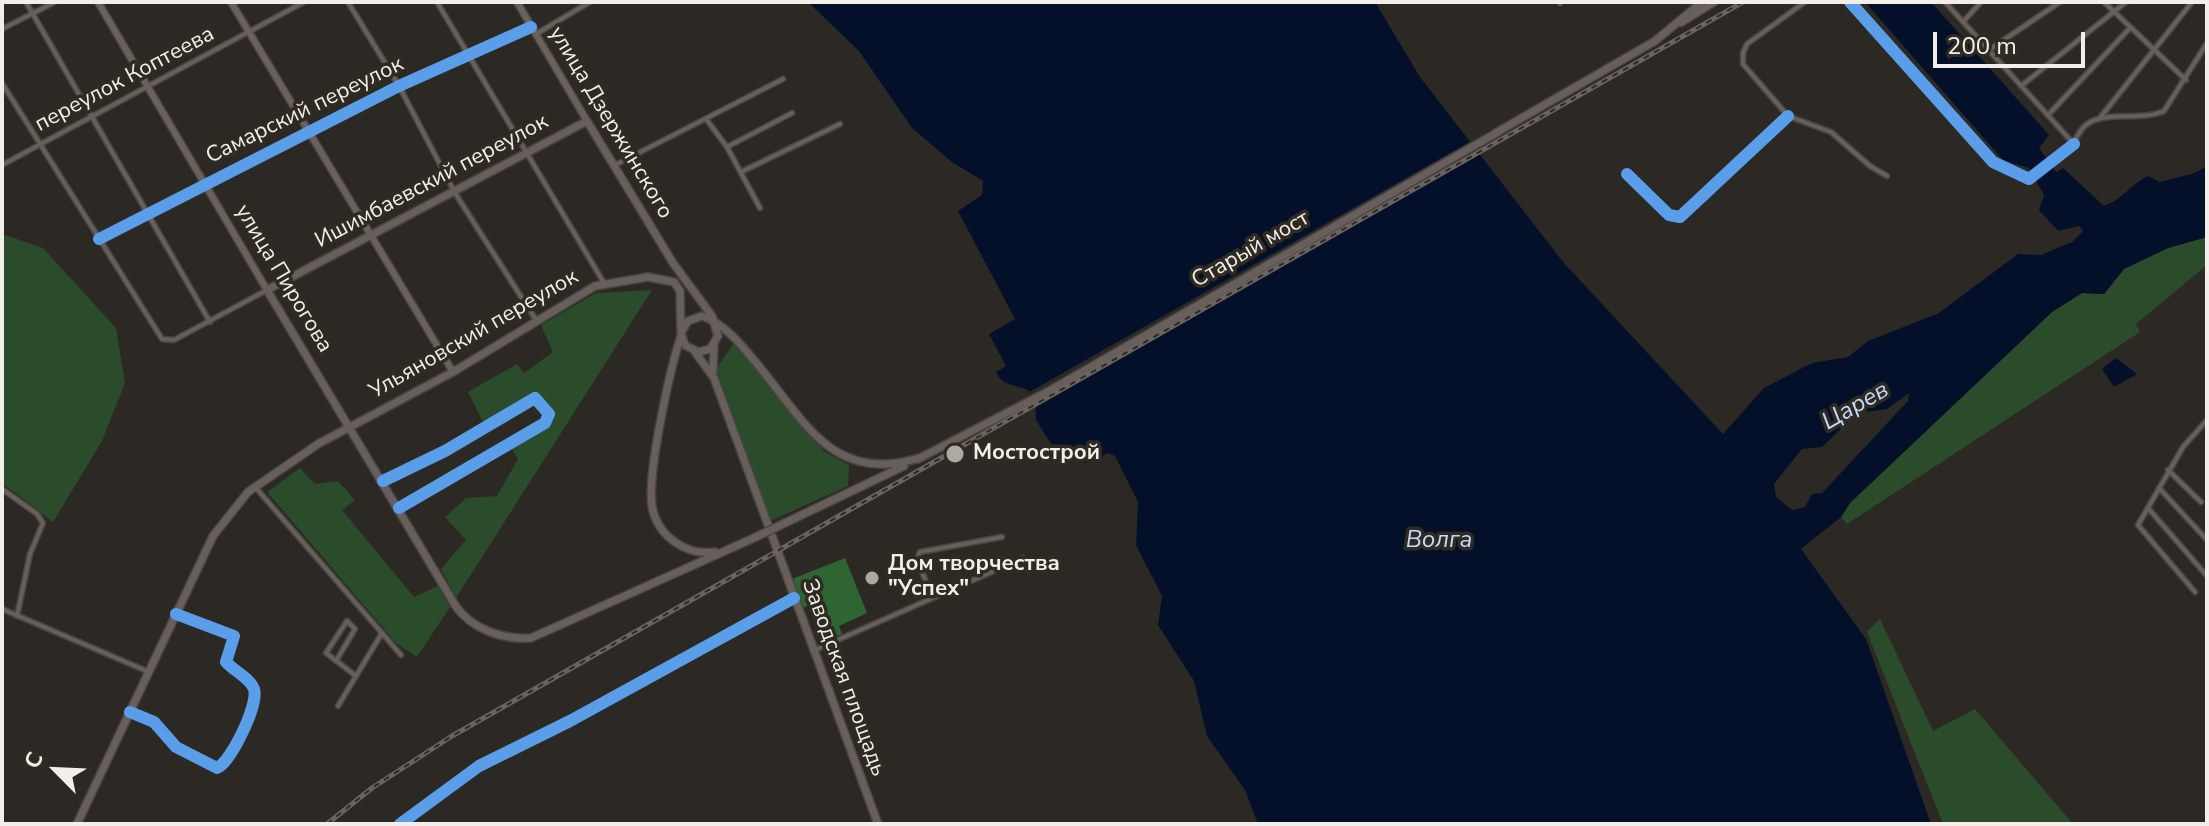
<!DOCTYPE html>
<html>
<head>
<meta charset="utf-8">
<style>
	body { margin:0 }
	#map { position:relative; width:2209px; height:826px; overflow:hidden; background:#2c2925; font-family:"Nunito Sans",sans-serif }
	canvas { display:block }
	.frame { position:absolute; inset:0; border:4px solid #f2eee9; pointer-events:none }
	.north { position:absolute; left:16px; top:730px; width:80px; height:80px; -webkit-text-stroke:6px #2f2a22; paint-order:stroke; rotate:294deg; font-size:22px; font-weight:700; line-height:32px; text-align:center; color:#f2eee9 }
	.north::after { content:''; display:block; margin:auto; width:28px; height:36px; background:#f2eee9; clip-path:polygon(50% 0,100% 100%,50% 72%,0 100%) }
	.scale { position:absolute; left:1933px; top:32px; width:152px; height:36px; box-sizing:border-box; border:4px solid #f2eee9; border-top:0; padding-left:10px; font-size:24px; line-height:28px; white-space:nowrap; color:#f2eee9; -webkit-text-stroke:6px #2f2a22; paint-order:stroke }
</style>
</head>
<body>
<div id="map">
<canvas width="2209" height="826"></canvas>
<div class="frame"></div>
<div class="north">С</div>
<div class="scale">200 m</div>
</div>
<script>
const c = document.querySelector('canvas').getContext('2d');
c.lineJoin = 'round';
function fill(path, color) {
  c.fillStyle = color;
  c.fill(path, 'evenodd');
}
function stroke(path, color, width, dash) {
  c.strokeStyle = color;
  c.lineWidth = width;
  c.lineCap = dash ? 'butt' : 'round';
  c.setLineDash(dash || []);
  c.stroke(path);
}
function drawText(font, color, halo, rows, align = 'center') {
  c.font = font + ' "Nunito Sans",sans-serif';
  c.lineWidth = 7;
  c.setLineDash([]);
  c.textBaseline = 'middle';
  c.strokeStyle = halo;
  c.fillStyle = color;
  for (const [text, x, y, turn = 0] of rows) {
    c.save();
    c.translate(x, y);
    c.rotate((+turn || 0) * Math.PI / 180);
    c.textAlign = isNaN(turn) ? turn : align;
    if (halo) c.strokeText(text, 0, 0);
    c.fillText(text, 0, 0);
    c.restore();
  }
}
fill(new Path2D(`
	M2 234 43 248 116 328 125 383 102 441 53 522 2 483Z
	M2207 237V265L2136 324 2140 332 1847 524 1841 517 1850 503 2052 312 2082 293 2104 294 2124 269 2168 248Z
	M652 290 456 598 441 569 466 540 445 517 466 498 497 496 518 459 510 446 554 419 540 398H535L487 430 468 392 517 364 524 373 553 352 541 325 596 293Z
	M734 343 825 452 849 465 848 486 770 521 716 369Z
	M300 468 315 484 338 481 355 500 342 510 414 597 438 586 450 607 417 657 396 643 267 492Z
	M1880 619 1933 731 1975 709 2073 824H1943L1867 632Z`), '#2a4c2b');
fill(new Path2D(`
	M845 558 867 613 839 626 842 634 827 640 813 604 802 608 792 579Z`), '#2f6532');
fill(new Path2D(`
	M808 2H1375L1420 77 1563 262 1723 434 1764 388 1812 363 1848 357 1868 341 1939 313 2018 254 2041 255 2072 242 2083 231 2079 226 2058 231 2039 210 2044 195 2029 168 2003 160 1865 2H1931L2049 135 2039 148 2056 172 2063 168 2104 206C2123 199 2130 185 2148 176L2160 182 2195 173 2207 166V237L2168 248 2124 269 2104 294 2082 293 2052 312 1850 503 1841 517 1801 549 1866 639 1931 824H1258L1245 790 1207 736 1194 681 1158 625 1162 596 1136 545 1138 502 1115 456 1108 453 1086 463 1067 454 1059 456 1036 420 1035 401 1029 391C1016 383 1003 388 996 372L1006 366 989 334 1015 319 958 211 982 195 983 181 952 162 912 128 859 51ZM1909 393 1908 401 1822 493 1812 494 1805 507 1792 510 1776 497 1774 484 1802 449 1822 447 1858 413 1887 409Z
	M2116 358 2137 374 2114 387 2102 369Z`), '#04102a');
fill(new Path2D(`
	M1473 140 1482 152 1031 408 1026 394Z`), '#2c2925');
const minor = new Path2D(`
	M26 2 210 322
	M348 2 399 86 455 193 536 320
	M437 2 604 283
	M1805 2 1747 44 1743 53V64L1788 116 1831 132 1870 166 1887 176
	M1850 2 1993 162 2029 179 2074 144
	M1945 2 2074 144
	M2104 2 2186 80
	M1560 3 1561 2
	M1963 22 1981 2
	M2 29 55 2
	M536 34 590 2
	M1989 50 2060 2
	M2 83 162 339 174 340 267 290
	M2021 86 2126 2
	M2049 114 2129 29
	M706 119 727 147 760 208
	M2099 119 2192 2
	M2074 144C2088 101 2131 125 2164 111L2207 43
	M727 147 792 113
	M2 165 304 2
	M615 165 783 79
	M741 172 840 124
	M1627 174 1669 215 1680 217 1788 116
	M99 239 399 86 531 27
	M2168 470 2201 502
	M383 481 445 451 535 398 549 414 545 423 399 508
	M256 488 401 655
	M2159 488 2207 540
	M2 489 37 514 43 523 30 554 17 616
	M2148 508 2207 576
	M2195 592 2138 525 2183 447 2207 420
	M932 597 917 559 920 552 1002 537
	M2 609 149 672
	M815 650 1023 558
	M336 661 355 629 347 621 326 653 356 676
	M338 706 382 633
	M130 712 154 722 176 747 217 768C231 762 259 704 254 689 250 678 234 671 226 662L234 636 176 615`);
const tertiary = new Path2D(`
	M400 824 479 766 570 721 794 598`);
const secondary = new Path2D(`
	M98 2 267 290
	M231 2 453 372
	M517 2 587 121
	M1681 23 1715 2`);
const primary = new Path2D(`
	M1494 134 1655 41 1702 2
	M681 336C670 369 647 473 652 506 657 536 686 556 715 552
	M695 352 714 378 878 824
	M713 372 714 345
	M918 459 1049 391 1498 132
	M785 523 904 466
	M756 537 531 638C503 640 471 629 455 605L267 290 587 121 673 263 712 316 718 336 710 349 698 352 685 345 681 333 688 321 702 316C723 323 739 342 753 359 804 419 832 487 922 457
	M77 824 213 536 248 492 318 444 453 372 595 286 648 277 674 282 680 291 681 330`);
stroke(minor, '#474541', 7);
stroke(tertiary, '#474541', 9);
stroke(secondary, '#474541', 9);
stroke(primary, '#474541', 10);
stroke(minor, '#685e5b', 4);
stroke(tertiary, '#685e5b', 6);
stroke(secondary, '#6b605c', 6);
stroke(primary, '#685e5b', 7);
const rail = new Path2D(`
	M327 824 372 788 452 736 1743 2`);
stroke(rail, '#6a6460', 5);
stroke(rail, '#2f2a22', 2, [6]);
const primaryBridge = new Path2D(`
	M756 537 785 523`);
stroke(primaryBridge, '#474541', 10, []);
stroke(primaryBridge, '#685e5b', 7);
stroke(new Path2D(`
	M1850 2 1993 162 2029 179 2074 144
	M1627 174 1669 215 1680 217 1788 116
	M99 239 399 86 531 27
	M383 481 445 451 535 398 549 414 545 423 399 508
	M130 712 154 722 176 747 217 768C231 762 259 704 254 689 250 678 234 671 226 662L234 636 176 614
	M400 824 479 766 570 721 794 598`), '#5a9eea', 12);
for (const [x, y, r, color] of [
	[955,454,10,"#ada9a4"],
	[872,578,8,"#ada9a4"]
]) {
  const dot = new Path2D();
  dot.arc(x, y, r, 0, 2 * Math.PI);
  c.fillStyle = color;
  c.fill(dot);
  stroke(dot, '#2f2a22', 3);
}
drawText('22px', '#f2eee9', '#2f2a22', [
	["переулок Коптеева",125,80,-28],
	["Самарский переулок",305,111,-26],
	["улица Дзержинского",610,123,59],
	["Ишимбаевский переулок",432,182,-28],
	["Старый мост",1251,250,-30],
	["улица Пирогова",283,279,59],
	["Ульяновский переулок",474,335,-30],
	["Заводская площадь",843,678,70]
]);
drawText('bold 22px', '#f2eee9', '#2f2a22', [
	["Мостострой",973,454],
	["Дом творчества",888,565],
	["\"Успех\"",888,590]
], 'left');
drawText('italic 24px', '#c0dbfe', '#2f2a22', [
	["Царев",1856,407,-30],
	["Волга",1439,541]
]);
</script>
</body>
</html>
